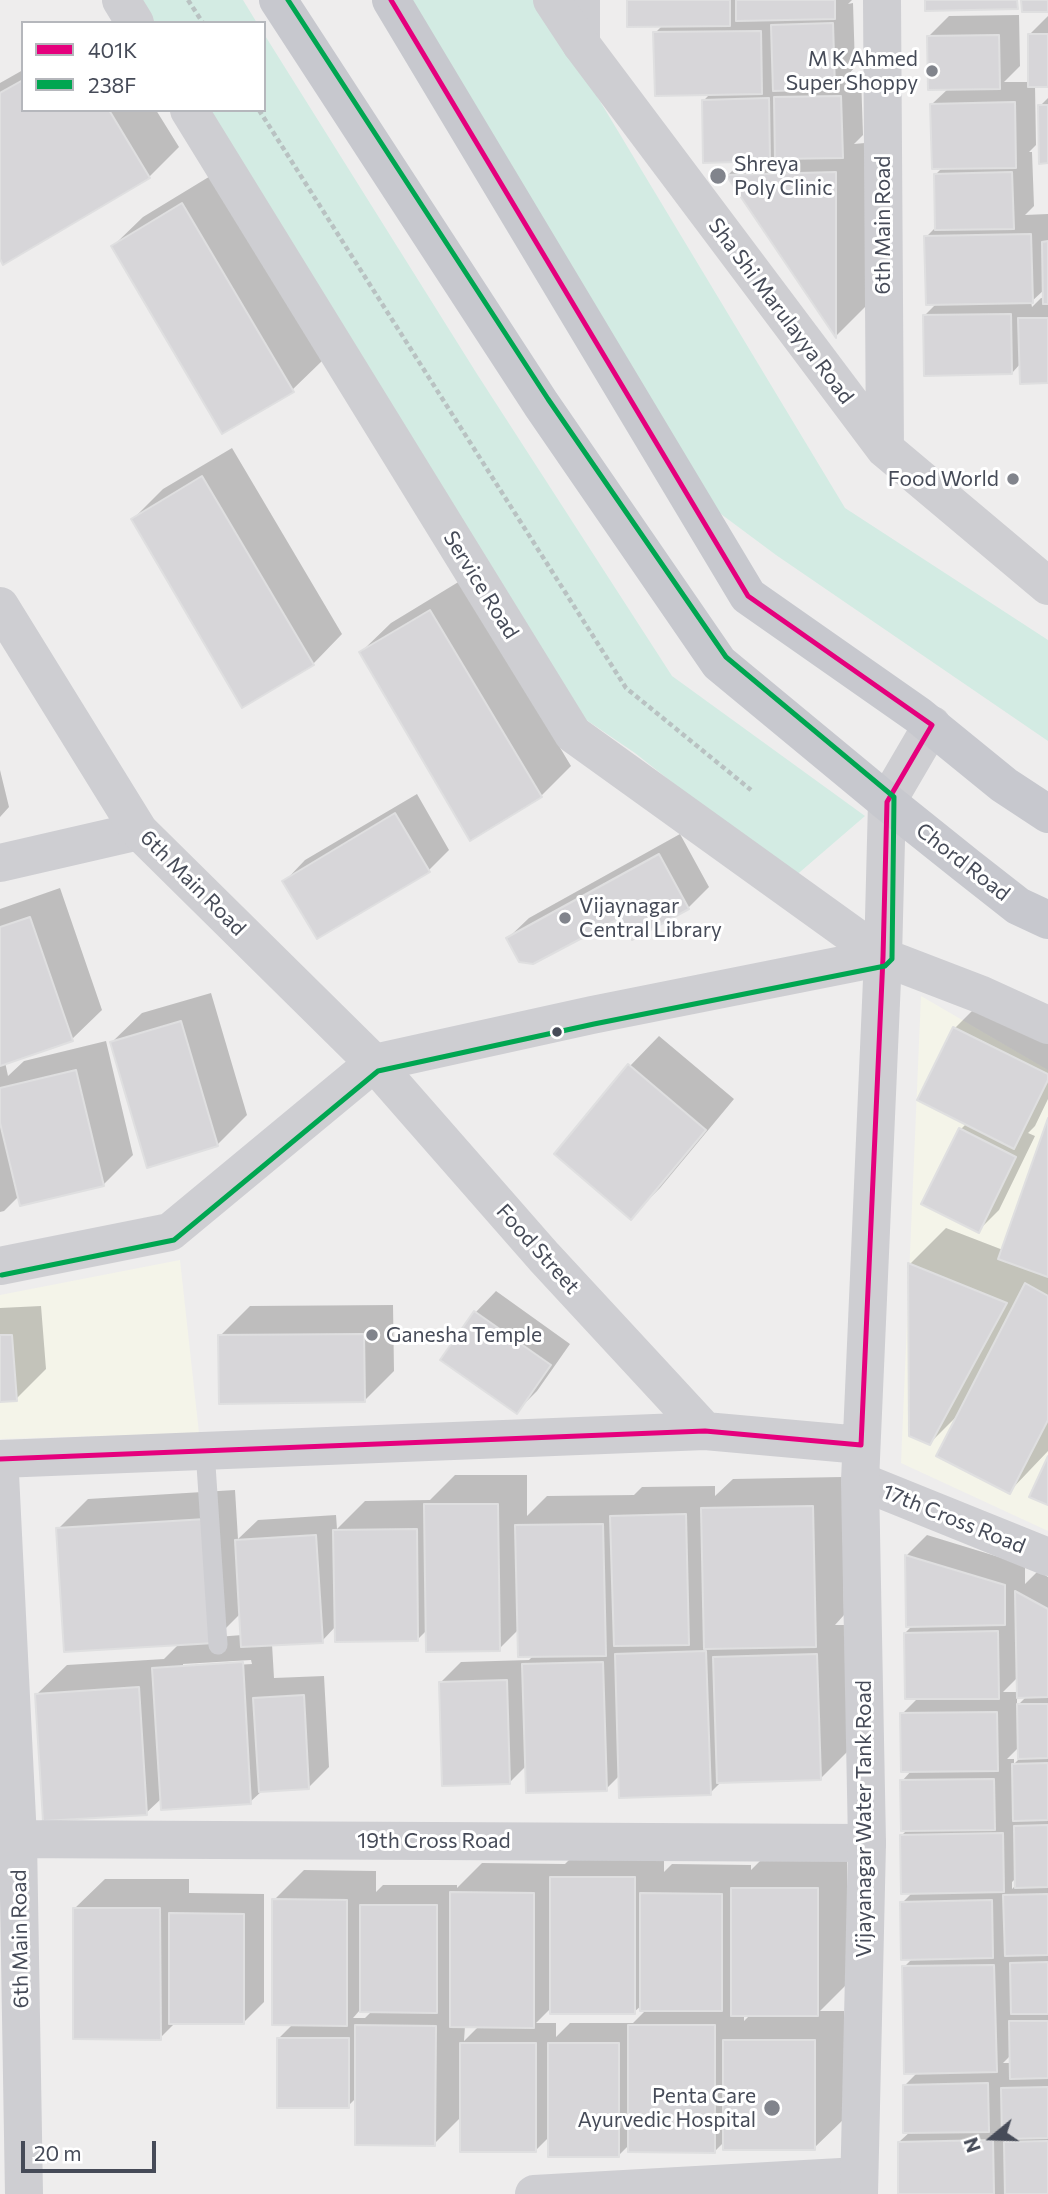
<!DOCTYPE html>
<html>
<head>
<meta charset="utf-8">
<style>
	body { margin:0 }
	#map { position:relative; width:1048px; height:2194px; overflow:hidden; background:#eeeded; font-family:Commissioner,sans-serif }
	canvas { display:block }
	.legend { position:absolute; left:21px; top:21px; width:245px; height:91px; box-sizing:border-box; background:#fff; border:2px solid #b5b7bc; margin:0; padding:9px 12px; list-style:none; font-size:21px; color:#464b58 }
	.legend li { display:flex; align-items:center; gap:14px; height:35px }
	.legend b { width:35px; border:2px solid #b5b7bc }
	.north { position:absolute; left:957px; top:2103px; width:70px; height:70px; -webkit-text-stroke:5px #fff; paint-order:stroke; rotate:251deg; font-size:19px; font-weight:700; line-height:28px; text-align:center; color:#464b58 }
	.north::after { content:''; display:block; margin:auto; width:24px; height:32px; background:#464b58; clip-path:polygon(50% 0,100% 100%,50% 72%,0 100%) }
	.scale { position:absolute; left:21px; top:2141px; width:135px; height:32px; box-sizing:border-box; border:4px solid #464b58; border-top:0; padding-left:9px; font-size:21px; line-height:24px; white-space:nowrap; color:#464b58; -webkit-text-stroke:5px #fff; paint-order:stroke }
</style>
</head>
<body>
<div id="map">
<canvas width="1048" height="2194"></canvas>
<ul class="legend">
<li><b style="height:9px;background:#e5007d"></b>401K</li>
<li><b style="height:9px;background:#00a651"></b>238F</li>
</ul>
<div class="north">N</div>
<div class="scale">20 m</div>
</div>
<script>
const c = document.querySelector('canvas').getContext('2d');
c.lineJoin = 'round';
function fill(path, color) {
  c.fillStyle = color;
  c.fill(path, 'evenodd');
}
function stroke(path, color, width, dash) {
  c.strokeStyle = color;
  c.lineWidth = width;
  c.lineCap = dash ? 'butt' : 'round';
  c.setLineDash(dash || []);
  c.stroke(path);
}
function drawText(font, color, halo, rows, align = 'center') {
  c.font = font + ' Commissioner,sans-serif';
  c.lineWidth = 6;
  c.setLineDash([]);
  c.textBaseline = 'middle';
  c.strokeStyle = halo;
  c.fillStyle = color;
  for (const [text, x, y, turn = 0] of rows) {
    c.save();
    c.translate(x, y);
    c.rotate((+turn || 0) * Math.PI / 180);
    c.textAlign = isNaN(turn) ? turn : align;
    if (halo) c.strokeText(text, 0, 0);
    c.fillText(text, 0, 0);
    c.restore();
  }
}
fill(new Path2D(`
	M921 996 1048 1070V1531L901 1463Z
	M180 1260 199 1433 0 1439V1295Z`), '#f4f4e9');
fill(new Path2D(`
	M135 0H243L257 23H150Z
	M410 0H539L845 508 1048 640V741L776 555 686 488Z
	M264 34 477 374 672 676 865 816 793 878 635 753 579 715 205 110H264Z`), '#d3ebe3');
fill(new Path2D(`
	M628 0H852L848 4 853 3 855 67 846 77 861 76 863 135 854 144 865 143V307L836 336 728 175 743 160 704 100 711 93 655 33 663 25Z
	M1019 15 1020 66 1004 82H1030L1029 35 1048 16V85H1035L1036 145 1029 152H1032L1034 206 1025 215 1048 214V381L1021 363 1012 373 924 316 937 303 926 237 937 226 936 174 943 167 932 104 949 88 928 37 949 16ZM1045 289V298H1041L1032 307 1031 302Z
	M23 70V110H156L179 147 149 177 0 256V83Z
	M1048 98V162L1040 106Z
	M212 175 322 361 292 390 113 246 143 217Z
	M232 448 342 634 313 664 133 519 163 489Z
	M460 581 571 766 541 796 361 652 391 623Z
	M0 770 9 807 0 817Z
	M417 794 449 850 429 870 285 881 305 860Z
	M680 834 709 887 688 908 620 915 508 938 529 918Z
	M60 888 102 1010 72 1039 5 1062 8 1076 24 1061 106 1041 133 1155 103 1185 19 1196 4 1211 0 1212V909Z
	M211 993 247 1115 217 1145 112 1042 142 1013Z
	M976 1007 1048 1043V1099L1035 1126 1028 1133 1035 1136 999 1210 978 1231 960 1130 967 1123 920 1099 955 1028Z
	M659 1036 734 1099 660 1188 631 1217 630 1066Z
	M1048 1123V1451L1009 1492 958 1415 930 1443 910 1264 946 1228 1003 1250Z
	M496 1291 570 1344 537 1391 516 1412 442 1360 476 1312Z
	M393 1305 394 1371 364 1401 220 1336 250 1306Z
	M41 1306 46 1369 16 1399 0 1400V1308Z
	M455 1475H527V1516L547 1496 634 1495 642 1487 715 1486V1496L733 1479 842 1477 844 1615 835 1625H846L850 1749 821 1778 721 1782 710 1793 620 1775 606 1789 527 1765 509 1783 440 1683 461 1662 529 1660 534 1655 519 1629 499 1649 427 1630 417 1640 336 1626 322 1641 272 1644 274 1678 324 1676 329 1767 308 1788 263 1790 250 1802 162 1798 146 1813 37 1694 67 1665 164 1659 180 1643 58 1529 88 1499 235 1490 238 1539 258 1520 336 1515 337 1529 365 1501 430 1500ZM241 1613 242 1635 217 1637ZM251 1660 252 1664 183 1668V1664Z
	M927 1535 1025 1565V1584L1038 1571 1048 1577V2194H900L899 2142 911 2131 904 2086 918 2072 904 1967 913 1958 902 1903 913 1892 902 1835 908 1829 902 1781 912 1770 902 1714 918 1698 905 1633 913 1625 906 1556ZM1019 1676V1692H1003ZM1017 1696H1027L1017 1706ZM1019 1747 1020 1758 1014 1764V1759H1007ZM1017 1877V1884L1012 1889V1882ZM1011 2055 1012 2063H1003Z
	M581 1848H664V1872L672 1864 751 1865V1870L762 1859H847V1984L820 2011H844V2119L814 2148 724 2142 714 2152 630 2144 619 2155 549 2137 535 2151 462 2116 434 2144 357 2097 348 2106 278 2039 293 2024 274 1900 304 1870 376 1871V1892L383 1885H457V1888L482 1863 565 1864ZM642 2005 647 2009 633 2023H570L556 2037V2023H536L551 2008 634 2012ZM360 2010 372 2011 365 2018H353ZM744 2014H751L744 2021ZM465 2026H479L464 2041Z
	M105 1879H189V1893L264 1894V2002L244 2022H176L160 2038 75 1908Z`), '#0003');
const building = new Path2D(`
	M627 0H730V26L627 27Z
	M736 0H835V19L736 21Z
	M925 0H1017L1018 9 925 11Z
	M1021 0H1048V12H1022Z
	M833 23 835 89 773 91 771 25Z
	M761 31 762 94 655 96 653 32Z
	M1028 34H1048V87H1028Z
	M999 35 1000 89 928 90 927 36Z
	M23 80V110H109L150 178 3 265 0 259V93Z
	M841 96 843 158 775 159 774 97Z
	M769 98 770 161 703 163 702 100Z
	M1015 102 1016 168 932 169 930 104Z
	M1038 105H1048V163L1039 164Z
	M836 172V338L726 175Z
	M1012 172 1014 229 935 230 934 174Z
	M182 203 294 392 222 434 111 246Z
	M1031 234 1033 303 926 305 924 236Z
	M1048 241V304H1043L1042 242Z
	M1011 314 1012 374 924 376 923 315Z
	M1018 318H1048V383L1020 384Z
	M202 476 314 665 242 708 131 519Z
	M430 610 542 797 470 841 359 652Z
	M395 813 430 872 317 939 282 881Z
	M659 854 689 909 632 940 620 918 533 964 519 962 506 938Z
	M30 917 73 1041 0 1066V927Z
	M181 1021 218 1146 147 1168 110 1042Z
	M953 1027 1048 1074V1080L1014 1149 917 1100Z
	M628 1064 706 1130 631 1220 554 1154Z
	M76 1070 104 1186 20 1206 0 1123V1088Z
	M1048 1118V1277L998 1259Z
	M959 1128 1016 1157 979 1233 921 1204Z
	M908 1263 1007 1303 930 1445 909 1436Z
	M1025 1283 1048 1296V1420L1010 1494 936 1456Z
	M474 1311 551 1365 517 1414 440 1360Z
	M364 1334 365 1402 219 1404 218 1335Z
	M0 1335H12L17 1401 0 1402Z
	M1048 1456V1505L1029 1497Z
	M424 1504H498L500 1651 426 1652Z
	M813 1506 816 1647 704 1649 701 1508Z
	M686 1514 689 1645 614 1646 610 1516Z
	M206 1519 214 1643 64 1652 56 1528Z
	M603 1524 606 1656 518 1657 515 1525Z
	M417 1529 418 1641 335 1642 333 1530Z
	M316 1535 323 1643 241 1647 235 1540Z
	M905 1555 1005 1585V1625L906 1627Z
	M1015 1591 1048 1609V1697L1017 1698Z
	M998 1631 999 1699H905L904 1633Z
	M706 1651 711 1795 619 1798 615 1654Z
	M817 1654 821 1780 717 1783 713 1657Z
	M243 1662 251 1804 161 1810 152 1668Z
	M603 1662 607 1791 526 1793 522 1664Z
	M507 1680 510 1784 442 1786 439 1682Z
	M139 1687 147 1815 43 1821 35 1694Z
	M304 1695 309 1789 259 1792 253 1698Z
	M1017 1704H1048V1758L1018 1759Z
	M997 1712 998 1771 901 1772 900 1713Z
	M1048 1763V1820L1013 1821 1012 1764Z
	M994 1779 995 1830 901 1831 900 1780Z
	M1048 1825V1887L1015 1888 1014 1826Z
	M1003 1833 1004 1892 901 1894 900 1835Z
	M550 1877H635V2014H550Z
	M731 1888H818V2016H731Z
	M450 1892 534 1893V2028L450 2027Z
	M640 1893 722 1894V2011H640Z
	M1048 1894V1955L1005 1956 1003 1895Z
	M272 1899 347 1900V2026L272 2025Z
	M992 1900 993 1958 901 1960 900 1902Z
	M360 1905H437V2013L360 2012Z
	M73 1908H160L161 2040 73 2039Z
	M169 1913 244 1914V2024H169Z
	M1048 1962V2014H1011L1010 1963Z
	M994 1965 997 2072 904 2074 902 1966Z
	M1009 2021H1048V2078L1010 2079Z
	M355 2025 436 2026 435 2146 355 2145Z
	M628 2025H715V2153L628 2152Z
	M277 2038H349V2108H277Z
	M723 2040H815V2150H723Z
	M460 2043H536V2152H460Z
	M548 2043H619V2157H548Z
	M988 2083 989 2132 903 2133V2085Z
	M1048 2087V2138L1002 2139 1001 2088Z
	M993 2140 994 2194H898V2142Z
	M1048 2141V2194H1005L1004 2142Z`);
fill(building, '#d7d6d9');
stroke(building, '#dfdfe0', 2);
stroke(new Path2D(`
	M188 0 203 23
	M259 110 626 688 751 790`), '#b9c2c2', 4.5, [5, 3.5]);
stroke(new Path2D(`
	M205 1450 218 1645`), '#ceced2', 19);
stroke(new Path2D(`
	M581 44V0
	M0 863 139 831
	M0 1474 18 1839 24 2194
	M860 1481 1048 1557
	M0 1839 867 1843
	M534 2194 859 2176`), '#ceced2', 38);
stroke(new Path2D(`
	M121 0 135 23
	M552 0 581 44 885 449 1048 586
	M882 0 885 449
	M189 110 573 734 883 957 982 995 1048 1025
	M0 606 139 831 374 1063 544 1257 705 1431
	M0 1266 170 1232 374 1063 592 1015 883 957
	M0 1459 705 1431 861 1445
	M859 2194 867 1843 860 1481 883 957 887 802 932 725`), '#ceced2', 38);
stroke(new Path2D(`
	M278 0 541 404 719 663 887 802 967 866 1018 906 1048 920
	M391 0 748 596 918 715 1004 785 1048 814`), '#c7c8ce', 38);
stroke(new Path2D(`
	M0 1459 705 1431 861 1445 883 957 887 802 932 725 748 596 391 0`), '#e5007d', 5);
stroke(new Path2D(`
	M2 1275 174 1240 378 1071 594 1024 885 966 892 959 894 797 726 657 548 399 288 0`), '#00a651', 5);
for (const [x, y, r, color] of [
	[932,71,7,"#81848c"],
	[718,176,9,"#81848c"],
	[1013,479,7,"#81848c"],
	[565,918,7,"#81848c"],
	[557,1032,6,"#464b58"],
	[372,1335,7,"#81848c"],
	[772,2108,9,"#81848c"]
]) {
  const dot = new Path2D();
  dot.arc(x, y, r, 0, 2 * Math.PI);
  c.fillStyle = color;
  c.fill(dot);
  stroke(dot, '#fff', 2.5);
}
drawText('21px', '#464b58', '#fff', [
	["M K Ahmed",918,59],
	["Super Shoppy",918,83],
	["Shreya",734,164,"left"],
	["Poly Clinic",734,188,"left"],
	["Food World",999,479],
	["Vijaynagar",579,906,"left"],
	["Central Library",579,930,"left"],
	["Ganesha Temple",386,1335,"left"],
	["Penta Care",756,2096],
	["Ayurvedic Hospital",756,2120]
], 'right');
drawText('21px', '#464b58', '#fff', [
	["6th Main Road",883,225,-90],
	["Sha Shi Marulayya Road",781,311,53],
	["Service Road",481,585,58],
	["Chord Road",963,862,38],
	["6th Main Road",193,883,45],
	["Food Street",538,1249,48],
	["17th Cross Road",954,1519,22],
	["Vijayanagar Water Tank Road",864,1819,-90],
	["19th Cross Road",434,1841],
	["6th Main Road",20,1939,-91]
]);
</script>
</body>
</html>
